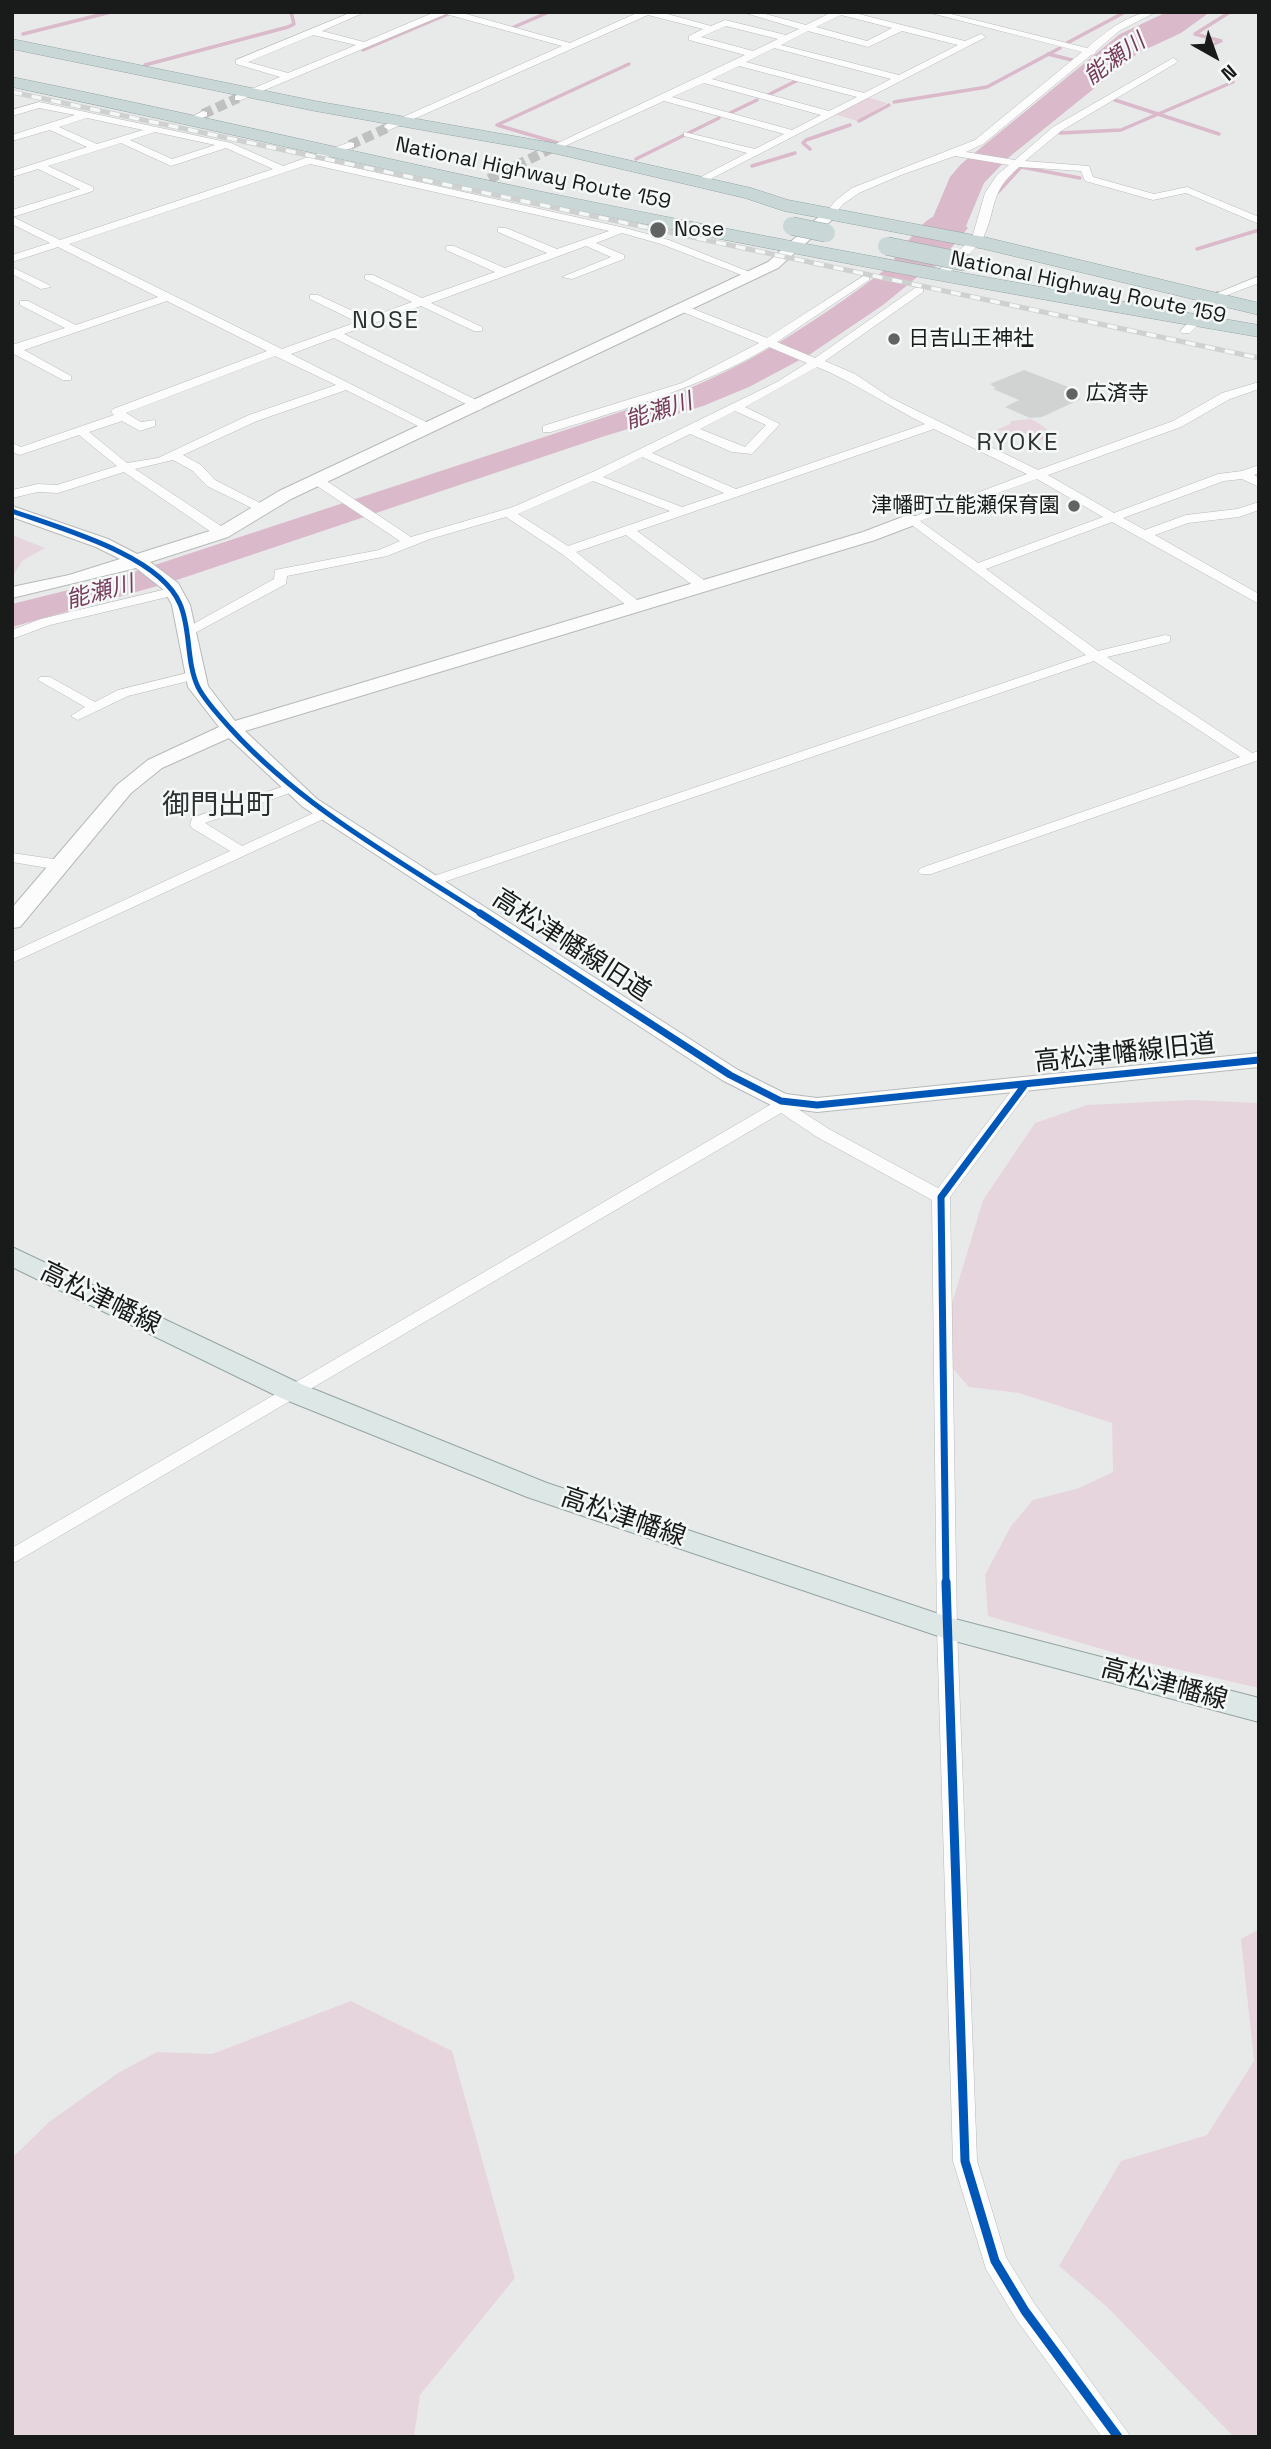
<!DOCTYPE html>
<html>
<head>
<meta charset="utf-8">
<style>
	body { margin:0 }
	#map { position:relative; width:1271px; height:2449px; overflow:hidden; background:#e8eaea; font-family:"Space Grotesk",sans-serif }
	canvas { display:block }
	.frame { position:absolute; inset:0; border:14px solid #191a1a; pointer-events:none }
	.north { position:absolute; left:1180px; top:21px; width:70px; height:70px; -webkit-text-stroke:5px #f4f9f8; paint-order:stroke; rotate:140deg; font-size:19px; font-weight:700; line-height:28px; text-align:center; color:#191a1a }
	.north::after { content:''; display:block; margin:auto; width:24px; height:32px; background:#191a1a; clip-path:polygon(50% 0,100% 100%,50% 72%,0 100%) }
</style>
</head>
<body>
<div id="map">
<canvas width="1271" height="2449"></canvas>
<div class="frame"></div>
<div class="north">N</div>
</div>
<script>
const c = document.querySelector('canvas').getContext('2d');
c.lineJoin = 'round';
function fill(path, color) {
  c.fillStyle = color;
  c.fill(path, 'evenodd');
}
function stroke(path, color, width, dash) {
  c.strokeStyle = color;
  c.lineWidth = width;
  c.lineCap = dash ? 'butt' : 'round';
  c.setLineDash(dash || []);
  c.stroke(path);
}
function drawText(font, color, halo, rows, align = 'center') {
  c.font = font + ' "Space Grotesk","Noto Sans JP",sans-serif';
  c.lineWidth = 5;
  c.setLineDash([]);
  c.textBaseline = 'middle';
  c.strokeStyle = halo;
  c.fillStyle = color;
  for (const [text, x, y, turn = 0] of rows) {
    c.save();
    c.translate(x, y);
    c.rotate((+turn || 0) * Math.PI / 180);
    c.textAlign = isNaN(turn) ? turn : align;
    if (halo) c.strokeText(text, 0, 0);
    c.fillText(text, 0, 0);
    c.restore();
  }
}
fill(new Path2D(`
	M867 97 887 103 857 121 834 114Z
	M1030 419C1038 421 1056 435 1057 443L1035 439 1030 434 996 430 1010 424 1011 421Z
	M12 535 45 548 22 561 12 578Z
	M1191 1100 1259 1103V1688L1150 1663 988 1616 985 1575 1011 1526 1033 1500 1079 1488 1113 1472 1112 1423 1019 1393 969 1387 952 1368 950 1310 983 1200 1035 1123 1087 1105Z
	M1259 1929V2437H1234L1106 2306 1059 2266 1121 2161 1207 2135 1254 2061 1241 1939Z
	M351 2001 452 2051 515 2278 420 2395 414 2437H12V2158L49 2122 118 2073 157 2052 212 2054Z`), '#e7d5de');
fill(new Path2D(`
	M1167 12H1210L1181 33 1138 53 1008 158 984 183 966 226 968 228 936 266 927 269 883 305 809 355 749 387 703 406 605 436 168 583 12 627V604L109 580 678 393C758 361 827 314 895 262L894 258C903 248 923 220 933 217L950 177 961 164 1120 34Z`), '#dab9ca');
stroke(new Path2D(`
	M514 27 549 12
	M23 34 111 12
	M1067 43 1125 12
	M1202 49 1221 41 1195 34 1230 12
	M363 50 448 14
	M1048 54 1072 60
	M145 65 288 27 294 24 291 12
	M768 95 796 81
	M1115 100 1219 134
	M894 102 987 87 1060 48
	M730 113 757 100
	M859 121 889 105
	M1060 133 1121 130 1233 82
	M558 143 497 125 629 64
	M810 149 803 143 806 140 850 125
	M636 159 719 118
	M752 166 795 153
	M998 192 1021 167 1080 178
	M1197 249 1259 230`), '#dab9ca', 3.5);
fill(new Path2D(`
	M1024 370 1071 388 1068 390 1080 395 1076 397 1081 399 1042 417 1030 418 1005 407 1019 400 993 389 996 388 990 384Z`), '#d1d3d3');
stroke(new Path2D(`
	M203 114 238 98
	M350 145 389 127
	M489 179 550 149
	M1194 323 1221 294`), '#bfc0c0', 10, [10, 5]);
const street = new Path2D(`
	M352 12H365L322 31 364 42 435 12H459L570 43 639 12H660L711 26 725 20 786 35 799 29 742 12H758L806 25 832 12H851L965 41 981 34 986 37 699 185 695 184V180L747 153 684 136V132L755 149 784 134 664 101 554 151 545 149 745 55 689 40V36L703 29 648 15 389 130 384 127 385 125 562 46 446 14 241 100H235V96L280 77 236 64V60ZM841 15 892 28 867 41 816 27ZM726 26 778 39 753 51 701 37ZM808 31 868 47 902 31 958 45 899 75 781 45ZM313 35 356 45 288 73 248 62ZM774 48 891 79 864 93 746 62ZM739 66 857 97 829 111 712 79ZM704 83 821 115 792 130 672 97Z
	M927 12H943L1087 48C1107 31 1129 12 1156 12L1119 31 1096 51 1095 54 1091 55 983 144 966 152 1015 160 1053 127 1173 58 1178 61 1176 63 1061 131 1025 161 1089 166 1093 177 1154 194 1187 187 1259 217V224L1186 193 1153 200 1085 181 1081 171 1019 167C988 194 998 206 983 238 978 247 948 276 939 279L933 276 935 274 972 238 985 193 997 175 1009 165 955 156 901 175 859 193 843 204 833 217H825L824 215 836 200 852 188 975 140 1082 52Z
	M39 102 231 143 283 166 350 142 354 143V147L320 160 625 228 669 240 757 275 747 277 661 244 622 233 596 243 624 255V259L572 279 562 277 611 257 586 246 431 303 482 327V331H474L421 306 344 334 482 403V409L478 410 334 338 291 354 438 428 428 431 346 390 257 421 183 455 201 465 215 480 266 506 268 509 262 513 207 486 193 471 173 460 135 469 227 530V536H217L124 472 58 493 38 492 12 498V490L38 484 57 485 117 466 79 435 20 455 12 452V443L21 447 114 415 111 412 113 409 267 351 167 301 24 350 71 376V380H63L12 353V345L65 328 20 305V301H28L76 325 158 297 58 247 12 262V255L50 243 12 224V210L80 189 38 169 12 177V171L87 147 50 130 12 141V135L75 115 39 108 12 116V110ZM87 118 143 130 97 144 59 127ZM155 132 215 145 172 159 130 140ZM121 143 171 166 226 148 273 169 60 240 13 217 93 191V187L48 166ZM310 164 609 231 557 249 506 228H498V232L547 253 505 268 454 246H446V250L495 272 422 298 373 275H365V279L412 302 368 318 318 295H310V299L357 322 282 349 69 244ZM275 356 336 385 249 415 158 458 127 463 89 432 122 421 140 431 155 426V420L141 422 126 413Z
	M203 111 207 112V116L193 122 188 119Z
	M12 267 49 285 51 287 41 289 12 274Z
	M865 275 869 276V280L777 342 815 358 915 288H923V292L825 361 855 374 891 398 1038 470 1173 421 1222 393 1259 382V389L1230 399 1181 427 1048 475 1114 513 1218 474 1242 471 1259 465V473L1254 475 1259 478V487L1242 479 1224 481 1123 518 1145 530 1186 515 1237 509 1259 502V510L1239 517 1188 523 1155 535 1259 594V604L1112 522 986 569 1098 651 1165 635 1170 636V642L1107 657 1252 753 1259 751V760L931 874H921L918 871 921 868 1240 757 1094 661 438 884H428L425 881 428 878 1086 655 905 520 1027 474 934 429 637 531 708 583V589H698L626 535 576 552 641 603V609H631L562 554 506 517 430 539 387 556 287 576 286 584 191 635H181L179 632 274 579 275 570 379 550 400 541 314 484V478H322L411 537 513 507 597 470 777 382 807 363 769 347C700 388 627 408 551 432H543V426L682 383 759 343 678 310V306H686L767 338ZM817 367C855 382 888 406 925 424L736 489 652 453 690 434 732 452 752 454 780 424 745 407ZM735 411 766 425 745 447 700 429ZM642 457 724 493 682 507 603 477ZM1037 479 1103 517 978 563 920 521ZM593 481 670 511 568 546 518 514Z
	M1259 276V283L1225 296 1215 294Z
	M1190 321 1200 323 1190 333H1182L1180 331Z
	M175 587 180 588V594L50 625 12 639V630L41 619Z
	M195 671 200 672V678L128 696 78 720 71 716 85 707 38 680 40 677H50L95 702 118 690Z
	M293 783 298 784 300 787 298 790 205 823 242 846 320 810H330L332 813 330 816 12 963V952L230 851 192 828 190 825 192 818Z
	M12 853 60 860 68 865 60 870 12 862Z
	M1024 1081 1032 1086 950 1197 957 1628 977 2161 1006 2257 1034 2303 1131 2437H1102L1016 2319 986 2269 953 2161 937 1628 932 1200 817 1137 781 1113 12 1564V1548L775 1102H787L829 1129 938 1188 1018 1082Z`);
const secondary = new Path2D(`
	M829 211 836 215 834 218 778 268 291 499 228 537 150 562 178 583 190 605 208 686 235 721 863 532 905 516H917L920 520 917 524 875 540 245 731 317 799 738 1070 786 1094 817 1098 1259 1053V1067L817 1112 773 1106 722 1080 303 807 229 738 162 768 131 793 20 927 12 928V908L117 785 148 760 219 727 188 687 172 605 164 590 136 568 12 598V587L69 575 120 559 96 547 12 517V506L108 539 137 554 216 529 279 491 768 262 824 212Z`);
const primary = new Path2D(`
	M12 1247 301 1384 547 1483 951 1618 1259 1698V1722L947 1639 527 1497 281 1398 12 1267Z`);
const highway = new Path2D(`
	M12 39 315 101 553 143 751 188 788 200 984 237 1259 303V315L984 249 784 211 745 198 553 153 315 111 12 49Z
	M12 77C190 113 366 155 543 192 781 241 1019 284 1259 325V337C1019 296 781 253 543 203 366 166 190 124 12 87Z`);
stroke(street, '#b7b9b9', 1);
stroke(secondary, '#b7b9b9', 2);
stroke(primary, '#94a4a2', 2);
stroke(highway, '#94a4a2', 1);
fill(street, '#fcfcfc');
fill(secondary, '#fcfcfc');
fill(primary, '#dde7e6');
fill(highway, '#c9d8d7');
const rail = new Path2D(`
	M12 92 1259 358`);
stroke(rail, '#cfd0d0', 5);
stroke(rail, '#f4f9f8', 3.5, [10]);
const highwayBridge = new Path2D(`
	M792 226 826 233
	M887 246 965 262`);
stroke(highwayBridge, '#94a4a2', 19, []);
stroke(highwayBridge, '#c9d8d7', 18);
stroke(new Path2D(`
	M12 511C59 528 160 555 180 604 191 629 186 662 198 687 205 701 221 718 231 729 302 807 395 858 483 915`), '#0057b8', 5);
stroke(new Path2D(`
	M480 913 730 1075 781 1101 817 1105 1259 1060
	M946 1583 941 1197 1024 1086`), '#0057b8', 7);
stroke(new Path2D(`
	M946 1582 965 2161 995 2261 1025 2311 1118 2437`), '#0057b8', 9);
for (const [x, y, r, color] of [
	[658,230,9,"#616363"],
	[894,339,7,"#616363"],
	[1072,394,7,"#616363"],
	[1074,506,7,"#616363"]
]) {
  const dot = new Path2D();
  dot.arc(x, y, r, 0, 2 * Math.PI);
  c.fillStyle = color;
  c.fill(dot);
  stroke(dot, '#f4f9f8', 2.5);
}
drawText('21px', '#191a1a', '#f4f9f8', [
	["National Highway Route 159",533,174,12],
	["National Highway Route 159",1088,288,12]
]);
drawText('21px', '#191a1a', '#f4f9f8', [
	["Nose",674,230],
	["日吉山王神社",908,339],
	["広済寺",1086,394],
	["津幡町立能瀬保育園",1060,506,"right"]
], 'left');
drawText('italic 23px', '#783c5d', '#f4f9f8', [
	["能瀬川",1115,60,-36],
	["能瀬川",659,412,-18],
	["能瀬川",100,593,-15]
]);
c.letterSpacing = '2px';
drawText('24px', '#2e3131', '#f4f9f8', [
	["NOSE",386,321],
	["RYOKE",1018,443]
]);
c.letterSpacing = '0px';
drawText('26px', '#191a1a', '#f4f9f8', [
	["高松津幡線旧道",571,946,33],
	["高松津幡線旧道",1125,1054,-6],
	["高松津幡線",100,1299,26],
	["高松津幡線",623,1518,19],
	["高松津幡線",1164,1685,15]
]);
drawText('28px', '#2e3131', '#f4f9f8', [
	["御門出町",218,806]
]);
</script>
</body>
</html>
